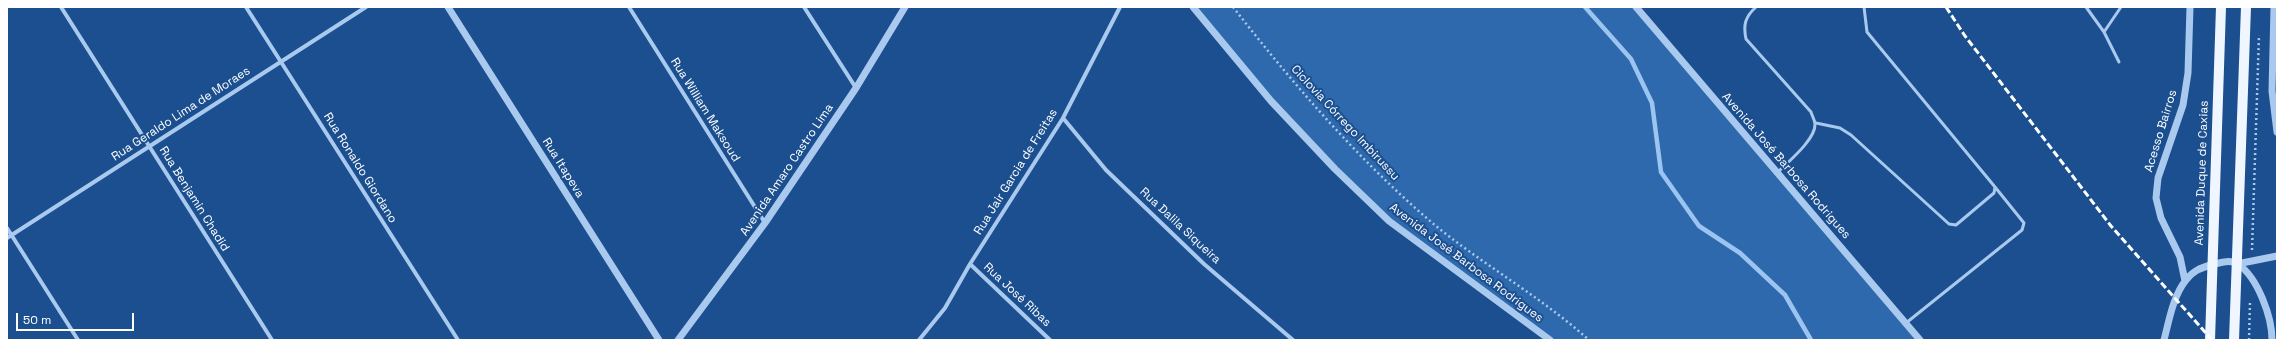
<!DOCTYPE html>
<html>
<head>
<meta charset="utf-8">
<style>
	body { margin:0 }
	#map { position:relative; width:2284px; height:347px; overflow:hidden; background:#1b4f8f; font-family:"Space Grotesk",sans-serif }
	canvas { display:block }
	.frame { position:absolute; inset:0; border:8px solid #fff; pointer-events:none }
	.scale { position:absolute; left:16px; top:313px; width:118px; height:18px; box-sizing:border-box; border:2px solid #fff; border-top:0; padding-left:5px; font-size:12px; line-height:14px; white-space:nowrap; color:#fff; -webkit-text-stroke:3px #1b4f8f; paint-order:stroke }
</style>
</head>
<body>
<div id="map">
<canvas width="2284" height="347"></canvas>
<div class="frame"></div>
<div class="scale">50 m</div>
</div>
<script>
const c = document.querySelector('canvas').getContext('2d');
c.lineJoin = 'round';
function fill(path, color) {
  c.fillStyle = color;
  c.fill(path, 'evenodd');
}
function stroke(path, color, width, dash) {
  c.strokeStyle = color;
  c.lineWidth = width;
  c.lineCap = dash ? 'butt' : 'round';
  c.setLineDash(dash || []);
  c.stroke(path);
}
function drawText(font, color, halo, rows, align = 'center') {
  c.font = font + ' "Space Grotesk",sans-serif';
  c.lineWidth = 4;
  c.setLineDash([]);
  c.textBaseline = 'middle';
  c.strokeStyle = halo;
  c.fillStyle = color;
  for (const [text, x, y, turn = 0] of rows) {
    c.save();
    c.translate(x, y);
    c.rotate((+turn || 0) * Math.PI / 180);
    c.textAlign = isNaN(turn) ? turn : align;
    if (halo) c.strokeText(text, 0, 0);
    c.fillText(text, 0, 0);
    c.restore();
  }
}
fill(new Path2D(`
	M1196 7H1638L1923 340H1552L1397 227 1343 175 1279 107Z`), '#2e69ad');
stroke(new Path2D(`
	M1585 7 1631 59 1652 103 1661 172 1699 226 1740 253 1785 295 1811 340`), '#9cc4f0', 4.5);
stroke(new Path2D(`
	M1233 7C1294 85 1360 162 1436 226 1485 266 1541 297 1589 340
	M2252 250 2259 35
	M2249 340 2250 301`), '#a9c9ee', 2.5, [2, 3]);
stroke(new Path2D(`
	M1756 7C1745 17 1743 25 1746 39L1811 112C1812 116 1815 120 1815 124 1816 139 1788 162 1777 173
	M2086 7 2104 32 2119 62
	M2104 32 2121 7
	M1816 123 1840 128 1851 135 1949 224 1956 225 1994 193 1995 187 1867 32 1864 7
	M1906 323 2022 230 2024 223 1995 187`), '#a9c9ee', 3);
stroke(new Path2D(`
	M61 7 272 340
	M246 7 458 340
	M629 7 765 223
	M804 7 856 88
	M1063 118 1106 170 1204 264 1293 340
	M7 228 78 340
	M7 238 366 7
	M970 264 1050 340
	M919 340 945 308 970 264 1063 118 1120 7`), '#a9c9ee', 4);
stroke(new Path2D(`
	M448 7 659 340
	M1193 7 1271 101 1335 169 1389 221 1550 340
	M1636 7 1920 340
	M2274 7 2272 91 2277 132
	M2237 264 2277 256
	M2185 281 2180 257 2161 218 2156 198 2158 178 2183 105 2188 73 2190 7
	M678 340 765 223 856 88 905 7
	M2164 340C2169 321 2173 296 2186 280 2193 271 2200 268 2211 265 2219 263 2230 259 2238 264 2258 278 2272 317 2272 340`), '#a9c9ee', 7);
stroke(new Path2D(`
	M2210 340 2221 7
	M2234 340 2246 7`), '#f0f6ff', 10);
stroke(new Path2D(`
	M1946 7 1965 36 2111 226 2212 340`), '#fff', 3, [7, 3]);
drawText('12px', '#fff', '#1b4f8f', [
	["Rua William Maksoud",705,110,58],
	["Rua Geraldo Lima de Moraes",181,114,-33],
	["Ciclovia Córrego Imbirussu",1345,123,47],
	["Acesso Bairros",2161,131,-73],
	["Avenida José Barbosa Rodrigues",1786,166,49],
	["Rua Ronaldo Giordano",360,168,58],
	["Rua Itapeva",563,168,58],
	["Avenida Amaro Castro Lima",787,170,-56],
	["Rua Jair Garcia de Freitas",1016,172,-58],
	["Avenida Duque de Caxias",2202,173,-88],
	["Rua Benjamin Chadid",194,199,58],
	["Rua Dalila Siqueira",1180,226,43],
	["Avenida José Barbosa Rodrigues",1466,263,37],
	["Rua José Ribas",1017,295,43]
]);
</script>
</body>
</html>
